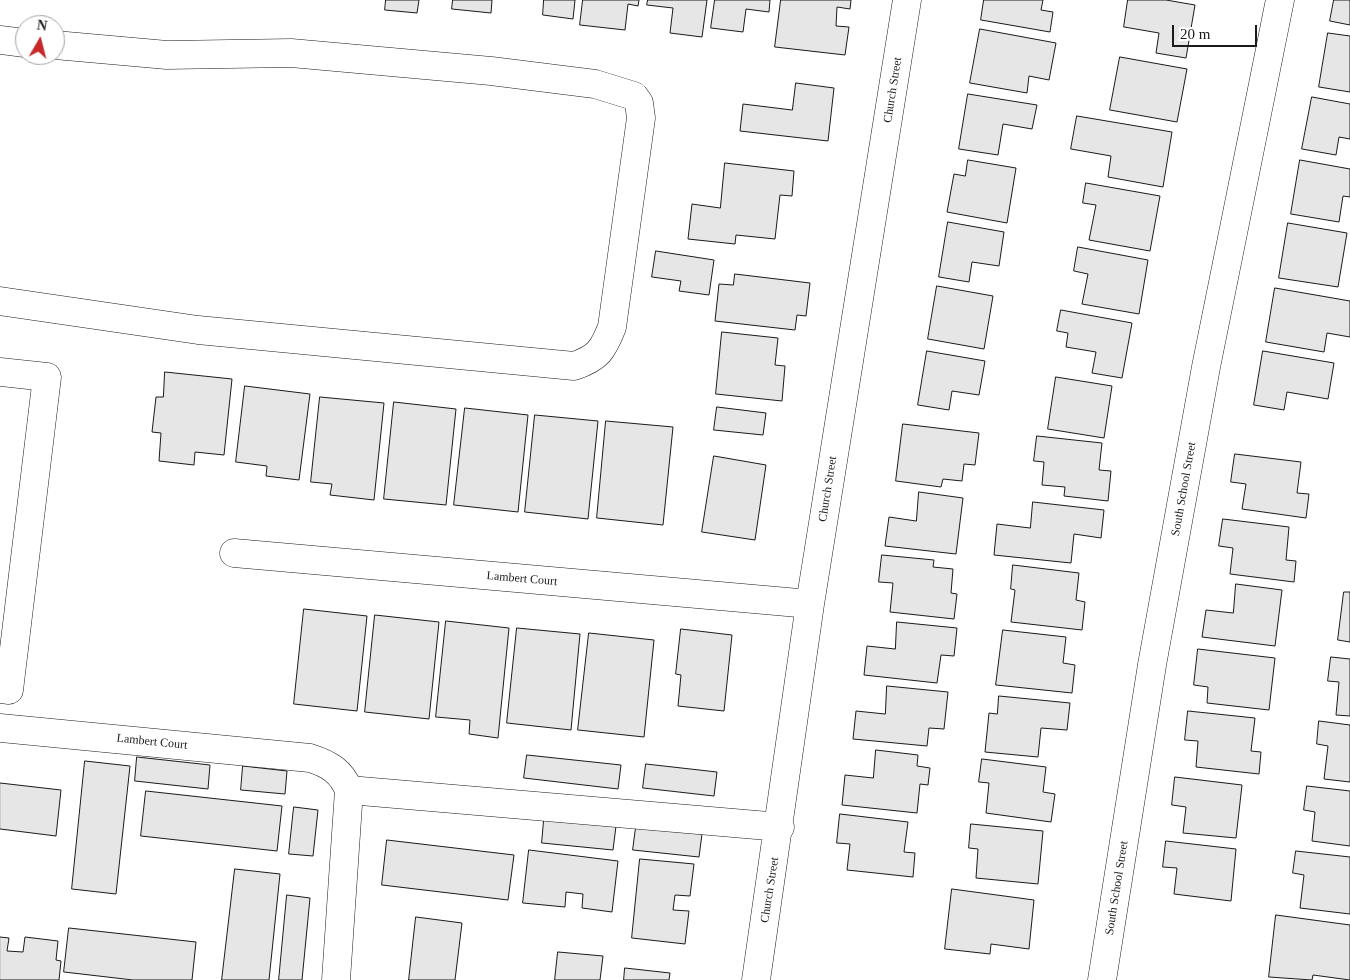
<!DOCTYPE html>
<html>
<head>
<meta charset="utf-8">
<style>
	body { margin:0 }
	#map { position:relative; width:1350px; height:980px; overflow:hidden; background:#fff; font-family:Georgia,serif }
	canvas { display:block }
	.north { position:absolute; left:15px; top:15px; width:50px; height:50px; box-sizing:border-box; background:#fff; border:1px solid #a3a3a3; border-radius:50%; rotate:8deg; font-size:14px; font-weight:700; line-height:20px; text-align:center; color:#1a1a1a }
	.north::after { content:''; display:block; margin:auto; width:18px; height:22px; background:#c62828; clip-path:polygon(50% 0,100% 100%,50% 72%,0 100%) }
	.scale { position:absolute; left:1172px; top:25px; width:85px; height:22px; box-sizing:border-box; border:2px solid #1a1a1a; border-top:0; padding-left:6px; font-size:15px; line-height:18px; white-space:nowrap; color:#1a1a1a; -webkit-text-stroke:4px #fff; paint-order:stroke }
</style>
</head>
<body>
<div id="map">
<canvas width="1350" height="980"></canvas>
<div class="north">N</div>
<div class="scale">20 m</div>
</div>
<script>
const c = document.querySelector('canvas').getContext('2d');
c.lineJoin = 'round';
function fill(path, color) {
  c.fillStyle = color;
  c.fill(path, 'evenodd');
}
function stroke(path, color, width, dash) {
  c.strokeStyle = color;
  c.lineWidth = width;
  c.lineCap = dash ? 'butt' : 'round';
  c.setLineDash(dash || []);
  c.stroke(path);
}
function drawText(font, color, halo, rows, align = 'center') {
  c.font = font + ' Georgia,serif';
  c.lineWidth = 4;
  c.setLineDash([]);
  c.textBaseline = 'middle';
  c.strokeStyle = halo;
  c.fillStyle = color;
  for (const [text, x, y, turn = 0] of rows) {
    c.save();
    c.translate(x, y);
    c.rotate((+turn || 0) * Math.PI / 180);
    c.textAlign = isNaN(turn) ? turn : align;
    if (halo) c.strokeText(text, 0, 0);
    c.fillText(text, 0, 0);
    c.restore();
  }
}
const building = new Path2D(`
	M386 0H419L417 13 385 10Z
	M453 0H492L491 13 452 9Z
	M544 0H575L573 19 543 15Z
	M583 0H639L638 6 628 4 625 30 580 25Z
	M648 0H707L702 37 670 33 673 8 647 5Z
	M715 0H770L769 12 746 9 743 32 711 28Z
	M781 0H851L850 9 837 7 836 26 849 27 845 55 775 47Z
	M984 0H1043L1041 10 1053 12 1050 32 981 20Z
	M1128 0H1166L1195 5 1186 58 1156 53 1159 33 1124 27Z
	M1334 0H1350V25L1330 21Z
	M980 29 1056 43 1049 80 1029 76 1027 93 970 83Z
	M1328 33 1350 36V92L1319 87Z
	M1120 57 1187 69 1177 122 1110 110Z
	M796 83 834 88 828 141 740 131 743 104 792 110Z
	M968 94 1037 105 1032 129 1003 124 998 155 959 149Z
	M1312 97 1350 104V139L1339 137 1336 155 1302 149Z
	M1077 116 1172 132 1163 187 1108 177 1111 156 1071 149Z
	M968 160 1016 168 1007 223 947 212 954 174 965 176Z
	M1300 160 1350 169V197L1343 196 1339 222 1291 214Z
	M725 163 794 171 792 196 780 195 775 239 736 235 735 244 688 239 692 204 720 208Z
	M1086 183 1160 196 1150 251 1089 240 1096 205 1083 203Z
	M948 222 1004 232 999 266 972 262 969 282 939 277Z
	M1288 223 1347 233 1338 287 1279 278Z
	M1078 247 1148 260 1139 314 1082 304 1088 274 1074 271Z
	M656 251 714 260 709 295 679 291 681 281 652 277Z
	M735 274 810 283 806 316 797 315 795 330 715 321 719 284 733 285Z
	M937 286 993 296 984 349 928 339Z
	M1275 288 1350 301V337L1327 333 1324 352 1266 342Z
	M1061 310 1132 323 1122 378 1092 373 1096 352 1066 347 1068 333 1057 331Z
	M722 332 778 338 775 365 785 366 782 401 716 394Z
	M927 351 985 361 979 395 952 391 949 410 918 405Z
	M1263 351 1334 363 1328 399 1287 392 1284 410 1254 405Z
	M165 372 232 379 224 455 195 452 194 465 159 461 161 433 152 432 156 397H163Z
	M1056 377 1112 386 1104 438 1048 429Z
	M245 386 310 394 299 480 266 476 267 466 236 462Z
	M320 397 384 403 374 500 330 495 332 484 311 482Z
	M394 402 456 409 446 505 384 499Z
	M717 407 766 413 763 435 714 430Z
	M465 408 528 415 518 512 454 505Z
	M535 415 598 421 588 519 525 512Z
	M606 421 673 427 663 525 597 518Z
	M903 424 979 433 975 465 964 464 962 481 943 479 941 487 896 481Z
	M1037 436 1102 443 1099 470 1111 471 1108 501 1064 496 1065 487 1042 485 1044 462 1034 461Z
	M1235 454 1301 462 1297 493 1309 494 1306 518 1242 509 1246 484 1231 482Z
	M714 456 766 465 755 540 702 532Z
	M919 492 963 498 956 554 885 546 889 517 916 521Z
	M1033 502 1104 510 1101 538 1074 534 1071 563 994 555 997 524 1030 528Z
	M1223 519 1289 527 1286 560 1296 561 1294 582 1230 574 1233 548 1219 546Z
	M882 555 934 560 933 567 953 569 951 593 957 594 954 619 890 612 893 583 879 582Z
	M1013 565 1079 573 1076 600 1085 602 1082 630 1011 622 1015 590 1011 589Z
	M1236 584 1282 590 1275 646 1202 637 1206 610 1233 613Z
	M1344 592H1350V642L1338 640Z
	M304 609 367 616 357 711 294 704Z
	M375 615 439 622 429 719 365 712Z
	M446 621 509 628 498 738 469 734 470 720 436 717Z
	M897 622 957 628 954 656 941 655 937 683 864 675 867 646 895 649Z
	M517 628 580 634 571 730 507 723Z
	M681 629 732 635 724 711 678 706 681 675 676 674Z
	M1003 630 1066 637 1063 663 1075 665 1072 693 996 685Z
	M589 633 654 640 644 737 578 730Z
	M1198 649 1275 658 1269 710 1207 703 1208 687 1194 685Z
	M1331 657 1350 659V716L1336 715 1339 682 1328 681Z
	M887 686 948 692 944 729 929 728 927 746 853 739 856 711 885 714Z
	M999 696 1070 703 1067 730 1041 728 1038 757 985 752 989 713 997 714Z
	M1188 711 1255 718 1251 751 1261 752 1259 774 1196 767 1198 741 1185 740Z
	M1319 721 1350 725V782L1324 779 1328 746 1317 744Z
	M876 750 918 755 917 766 930 768 928 785 920 784 917 813 842 805 845 775 873 778Z
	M527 755 621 765 618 789 524 778Z
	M137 757 210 765 208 789 135 781Z
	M982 759 1046 767 1043 792 1055 794 1051 822 986 813 989 783 979 782Z
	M85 761 130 766 116 894 72 889Z
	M646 764 717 772 714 796 643 788Z
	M243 766 287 771 285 794 241 790Z
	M1175 777 1242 785 1236 838 1183 833 1186 807 1172 805Z
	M0 783 61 790 56 836 0 829Z
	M1307 786 1350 791V846L1312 841 1315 812 1304 810Z
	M146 791 282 806 277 851 141 836Z
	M294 807 318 810 313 856 289 854Z
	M840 814 908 822 904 852 915 853 913 877 847 870 850 844 837 843Z
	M544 820 616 826 613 850 542 843Z
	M971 824 1043 831 1038 884 976 878 978 849 969 848Z
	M636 827 702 834 699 857 633 850Z
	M387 840 514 855 508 900 382 885Z
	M1166 841 1236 849 1231 901 1174 894 1177 868 1163 867Z
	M529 850 618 861 612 912 582 908 583 894 566 892 565 907 523 903Z
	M1296 851 1350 857V914L1300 908 1304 875 1293 873Z
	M640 859 694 864 690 896 675 895 673 910 689 911 685 944 632 938Z
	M235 869 280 874 269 980H222Z
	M952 889 1034 900 1029 949 991 944 990 954 945 949Z
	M287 895 310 898 302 980H279Z
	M1276 915 1350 925V980L1313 975 1312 980 1269 977Z
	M416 917 462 923 455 980H409Z
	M69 928 196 942 192 980H133L64 972Z
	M0 937 9 938 7 951 23 952 25 937 58 941 56 960 61 961 59 980H0Z
	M558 952 603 956 600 980H555Z
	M625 968 670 973 669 980H624Z`);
fill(building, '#e6e6e6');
stroke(building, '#1a1a1a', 1);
const minor = new Path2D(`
	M0 40 25 43
	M0 301 198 330 574 366C598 358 603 350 612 327L641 118 639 103 634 96 595 84 491 71 291 53 167 55 55 45
	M0 372 47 377 9 690 0 689
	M234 553 810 604
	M0 728 310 758C329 764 341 771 349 790L336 980
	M349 790 780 827
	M756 980 810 604 907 0
	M1102 980 1152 665 1206 367 1280 0`);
stroke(minor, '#1a1a1a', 29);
stroke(minor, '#fff', 28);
drawText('12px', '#1a1a1a', '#fff', [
	["Church Street",893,90,-81],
	["Church Street",828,489,-81],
	["South School Street",1184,489,-80],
	["Lambert Court",522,579,5],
	["Lambert Court",152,742,6],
	["South School Street",1117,888,-81],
	["Church Street",770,890,-81]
]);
</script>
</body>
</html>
